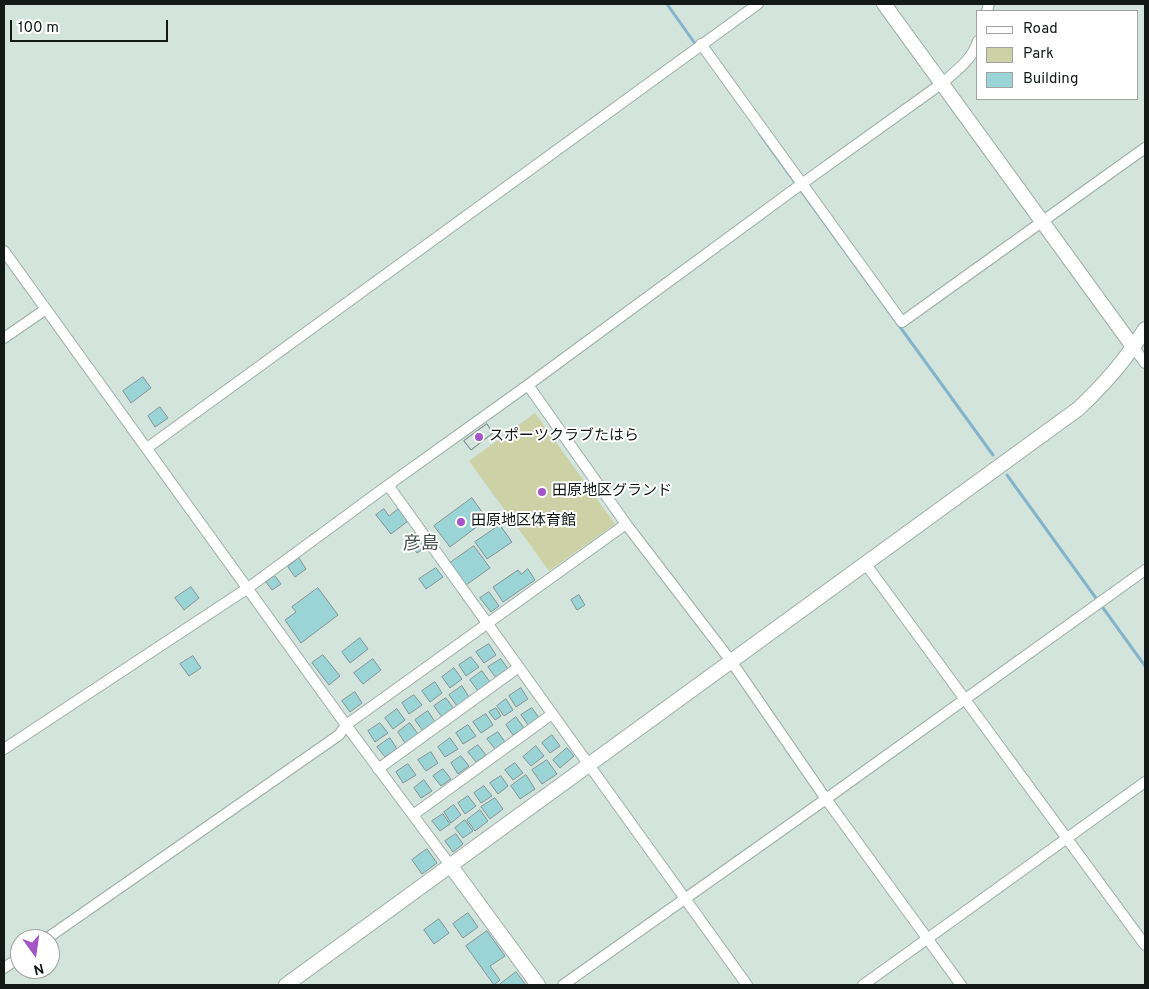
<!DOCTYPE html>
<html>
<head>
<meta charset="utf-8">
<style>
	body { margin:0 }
	#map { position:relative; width:1149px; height:989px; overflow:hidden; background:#d3e4dd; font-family:Overpass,sans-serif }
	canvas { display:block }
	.frame { position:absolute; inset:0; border:5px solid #131917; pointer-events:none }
	.legend { position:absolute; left:976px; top:10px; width:162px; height:90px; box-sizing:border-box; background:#fff; border:1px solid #a1a3a2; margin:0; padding:6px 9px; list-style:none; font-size:15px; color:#131917 }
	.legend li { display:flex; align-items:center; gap:10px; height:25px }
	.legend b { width:25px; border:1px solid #a1a3a2 }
	.north { position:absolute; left:10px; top:929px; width:50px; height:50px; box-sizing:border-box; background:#fff; border:1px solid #a1a3a2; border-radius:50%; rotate:166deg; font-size:14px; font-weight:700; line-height:20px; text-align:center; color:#131917 }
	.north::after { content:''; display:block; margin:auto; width:18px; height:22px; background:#a354c6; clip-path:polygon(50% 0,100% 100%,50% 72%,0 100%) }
	.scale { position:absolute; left:10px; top:20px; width:158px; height:22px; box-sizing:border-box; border:2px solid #131917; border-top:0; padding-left:6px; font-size:15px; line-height:18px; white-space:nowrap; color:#131917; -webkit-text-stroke:4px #fff; paint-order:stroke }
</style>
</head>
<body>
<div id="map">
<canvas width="1149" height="989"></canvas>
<div class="frame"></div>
<ul class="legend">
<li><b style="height:6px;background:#fff"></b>Road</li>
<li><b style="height:14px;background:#cdd1a6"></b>Park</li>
<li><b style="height:14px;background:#9ad4d6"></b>Building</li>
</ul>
<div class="north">N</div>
<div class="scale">100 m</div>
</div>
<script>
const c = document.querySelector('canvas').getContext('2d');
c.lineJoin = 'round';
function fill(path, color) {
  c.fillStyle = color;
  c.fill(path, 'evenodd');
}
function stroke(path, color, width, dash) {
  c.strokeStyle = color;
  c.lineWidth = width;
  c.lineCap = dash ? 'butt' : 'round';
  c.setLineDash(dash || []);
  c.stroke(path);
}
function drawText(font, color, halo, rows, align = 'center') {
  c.font = font + ' Overpass,"Noto Sans JP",sans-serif';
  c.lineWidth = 4;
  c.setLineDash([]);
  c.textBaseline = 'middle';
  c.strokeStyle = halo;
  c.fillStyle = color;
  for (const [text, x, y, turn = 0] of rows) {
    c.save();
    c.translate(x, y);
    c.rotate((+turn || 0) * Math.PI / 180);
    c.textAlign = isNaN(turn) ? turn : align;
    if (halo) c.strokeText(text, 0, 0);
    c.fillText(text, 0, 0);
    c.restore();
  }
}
fill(new Path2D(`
	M535 413 615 524 549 571 469 461Z`), '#cdd1a6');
stroke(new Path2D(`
	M667 4 696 45
	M760 134 993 455
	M1007 475 1145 666`), '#85b4ca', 3);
const building = new Path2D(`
	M143 377 151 388 131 403 123 391Z
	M160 407 168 418 155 427 148 416Z
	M487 424 493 433 471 450 464 441Z
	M487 424 493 433 471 450 464 441Z
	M472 498 487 519 450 547 434 526Z
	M384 509 389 516 398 509 408 521 391 534 376 515Z
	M500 525 512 542 487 559 475 542Z
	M415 533 426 547 417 553 407 539Z
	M474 546 490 568 466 585 450 563Z
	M299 558 306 569 295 577 288 567Z
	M436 568 443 577 426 589 419 579Z
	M528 569 535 580 503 602 493 587 518 570 521 574Z
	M275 576 281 584 272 590 266 582Z
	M191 587 199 598 184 610 175 598Z
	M318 588 338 615 301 643 285 620 296 612 292 607Z
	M489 592 499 606 491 612 480 598Z
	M579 595 585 605 577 610 571 600Z
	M360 638 368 649 350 663 342 652Z
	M489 644 496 655 484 663 476 652Z
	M323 655 340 676 329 685 312 663Z
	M193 656 201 668 189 676 180 664Z
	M471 657 479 667 466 676 459 665Z
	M373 659 381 670 363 684 354 673Z
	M501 659 508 669 496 678 488 667Z
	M454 668 462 679 450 688 442 677Z
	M482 671 490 682 478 691 470 680Z
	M435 682 442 693 430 702 422 691Z
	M462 686 469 697 457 706 449 695Z
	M521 688 528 699 516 707 509 696Z
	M355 692 362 703 350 712 342 701Z
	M414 695 422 705 409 714 402 703Z
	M446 698 454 709 442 717 434 706Z
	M506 699 513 710 504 716 497 706Z
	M496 708 501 716 495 720 489 712Z
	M532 708 539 718 529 726 521 715Z
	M397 709 405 720 393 729 385 718Z
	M428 711 435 722 423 731 415 720Z
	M486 714 493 725 481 733 473 722Z
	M516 717 524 728 513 735 506 725Z
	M380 723 388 733 375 742 368 731Z
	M410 723 418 734 405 743 398 732Z
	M468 725 476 736 463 744 456 733Z
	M498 732 505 742 495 749 487 739Z
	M552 735 560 746 550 753 542 743Z
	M390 738 397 749 385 757 377 747Z
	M450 738 458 749 445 757 438 747Z
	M478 745 486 755 476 762 468 752Z
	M536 746 544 756 531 766 523 757Z
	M567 748 574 756 560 768 553 760Z
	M431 752 438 763 426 771 418 760Z
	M461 756 469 766 458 774 451 763Z
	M547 760 557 774 542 784 532 770Z
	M515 763 523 773 513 780 505 770Z
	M408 764 416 775 403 783 396 772Z
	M443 769 451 779 441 786 433 776Z
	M526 775 535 789 520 799 511 786Z
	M501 776 508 786 498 794 490 783Z
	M424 780 432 791 421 798 414 788Z
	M484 786 492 796 481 803 474 793Z
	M468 796 476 806 465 814 458 803Z
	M495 798 503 809 490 819 481 807Z
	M454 805 461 815 451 823 444 812Z
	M480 810 488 821 475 831 467 820Z
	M443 814 450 824 440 831 432 821Z
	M465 820 473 831 463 838 455 828Z
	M456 834 463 844 453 852 445 841Z
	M427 849 437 863 422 874 412 860Z
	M468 913 478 927 463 938 453 924Z
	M439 919 449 933 434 944 424 930Z
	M487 931 505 956 490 966 500 980 494 985 466 946Z
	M516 972 526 985H499Z`);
fill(building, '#9ad4d6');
stroke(building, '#829394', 1);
const street = new Path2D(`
	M987 11 989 4
	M701 44 902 322 1145 148
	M4 251 346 725 450 865
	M4 338 46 309
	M1134 348 1145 363
	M528 385 626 524 731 661 826 799 961 985
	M147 448 758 4
	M388 485 747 985
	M865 563 1145 945
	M4 749 248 588 380 491 528 385 796 188 941 84C956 71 972 60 978 41
	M378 769 519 667
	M413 815 552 714
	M46 939 339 735 346 725 626 524
	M4 968 20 957
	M563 985 826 799 1145 570
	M863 985 1145 782`);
const secondary = new Path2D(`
	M884 4 1134 348
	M450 865 538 985
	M286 985 1078 409C1105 384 1126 360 1145 329`);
stroke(street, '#9dada7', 12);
stroke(secondary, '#9dada7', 16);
stroke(street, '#fff', 10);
stroke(secondary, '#fff', 14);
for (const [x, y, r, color] of [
	[479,437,5,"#a354c6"],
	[542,492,5,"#a354c6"],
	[461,522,5,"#a354c6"]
]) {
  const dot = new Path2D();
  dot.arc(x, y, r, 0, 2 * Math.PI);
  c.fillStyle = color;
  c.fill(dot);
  stroke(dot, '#fff', 2);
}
drawText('15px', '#131917', '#fff', [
	["スポーツクラブたはら",489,437],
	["田原地区グランド",552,492],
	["田原地区体育館",471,522]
], 'left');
drawText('18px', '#42504b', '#fff', [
	["彦島",421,545]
]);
</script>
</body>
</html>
